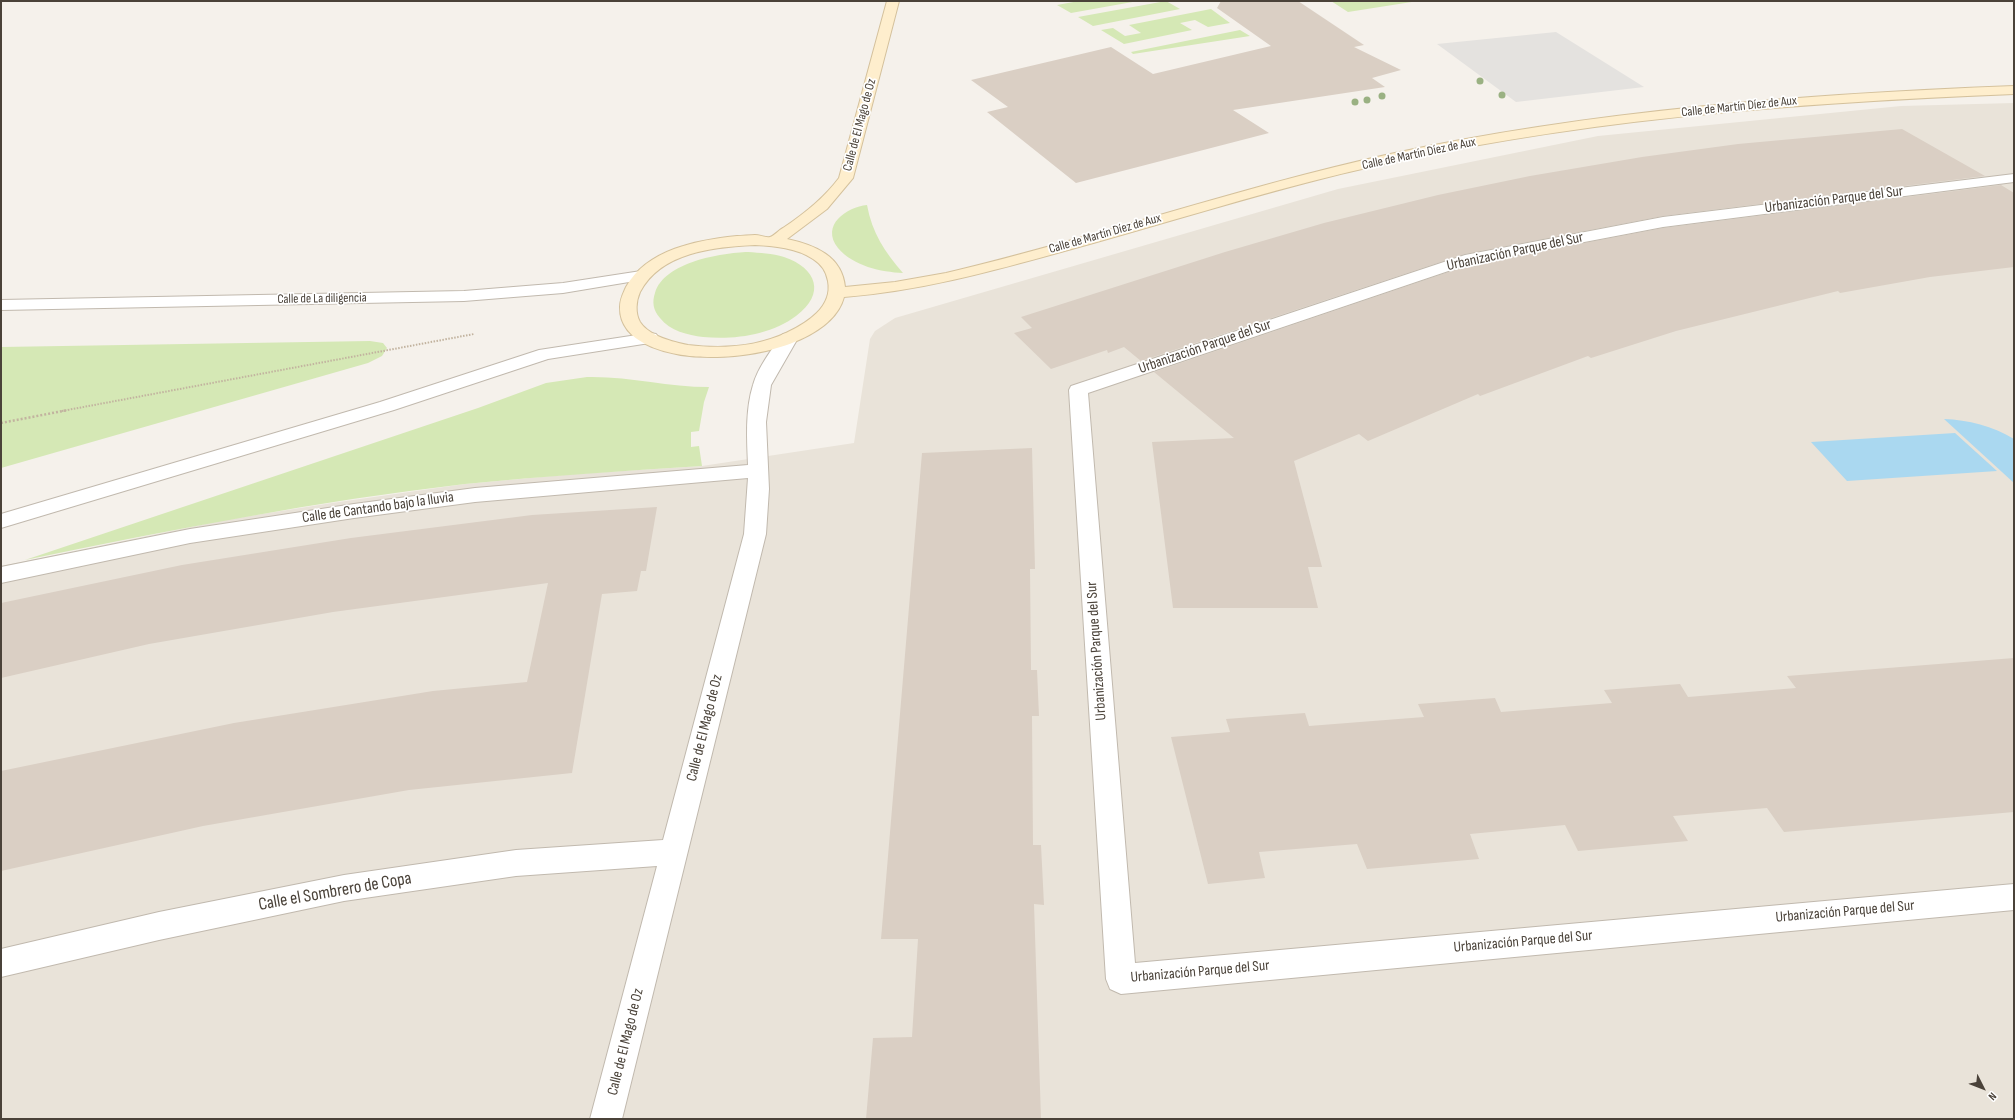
<!DOCTYPE html>
<html>
<head>
<meta charset="utf-8">
<style>
	body { margin:0 }
	#map { position:relative; width:2015px; height:1120px; overflow:hidden; background:#f5f1eb; font-family:"Sofia Sans Condensed",sans-serif }
	canvas { display:block }
	.frame { position:absolute; inset:0; border:2px solid #4a4239; pointer-events:none }
	.north { position:absolute; left:1963px; top:1068px; width:40px; height:40px; -webkit-text-stroke:3px #fff; paint-order:stroke; rotate:132deg; font-size:11px; font-weight:700; line-height:16px; text-align:center; color:#4a4239 }
	.north::after { content:''; display:block; margin:auto; width:14px; height:18px; background:#4a4239; clip-path:polygon(50% 0,100% 100%,50% 72%,0 100%) }
</style>
</head>
<body>
<div id="map">
<canvas width="2015" height="1120"></canvas>
<div class="frame"></div>
<div class="north">N</div>
</div>
<script>
const c = document.querySelector('canvas').getContext('2d');
c.lineJoin = 'round';
function fill(path, color) {
  c.fillStyle = color;
  c.fill(path, 'evenodd');
}
function stroke(path, color, width, dash) {
  c.strokeStyle = color;
  c.lineWidth = width;
  c.lineCap = dash ? 'butt' : 'round';
  c.setLineDash(dash || []);
  c.stroke(path);
}
function drawText(font, color, halo, rows, align = 'center') {
  c.font = font + ' "Sofia Sans Condensed",sans-serif';
  c.lineWidth = 3.5;
  c.setLineDash([]);
  c.textBaseline = 'middle';
  c.strokeStyle = halo;
  c.fillStyle = color;
  for (const [text, x, y, turn = 0] of rows) {
    c.save();
    c.translate(x, y);
    c.rotate((+turn || 0) * Math.PI / 180);
    c.textAlign = isNaN(turn) ? turn : align;
    if (halo) c.strokeText(text, 0, 0);
    c.fillText(text, 0, 0);
    c.restore();
  }
}
fill(new Path2D(`
	M2014 103V1119H1V566L224 520 332 503 465 484 574 474 702 466 854 443 870 339 875 331 895 318 1338 189 1598 136 1901 106Z`), '#e9e3d9');
fill(new Path2D(`
	M1079 1H1138L1071 13 1057 5Z
	M1166 1 1180 9 1093 26 1078 17Z
	M1331 1H1418L1348 12Z
	M1211 9 1230 23 1208 27 1195 20 1180 23 1192 30 1124 44 1101 30 1113 28 1125 36 1141 33 1129 25Z
	M1240 30 1250 36 1133 54 1131 52Z
	M867 205C872 233 885 252 903 273 881 272 853 266 838 248 820 225 847 207 867 205Z
	M748 252C760 253 772 253 784 257 817 268 826 294 796 316 771 335 734 340 703 337 688 335 670 331 660 318 653 310 652 302 655 293 664 262 721 253 748 252Z
	M370 341 383 343 387 348 382 356 368 363 1 468V347Z
	M587 377C629 376 667 387 709 387L704 402 699 431 691 432V447L699 446 702 466C623 471 544 476 465 484 317 501 171 530 25 560L478 408 546 383Z`), '#d5e8b5');
fill(new Path2D(`
	M1556 32 1644 87 1516 102 1437 44Z`), '#e4e2df');
fill(new Path2D(`
	M1944 419C1968 420 1993 426 2014 439V483Z
	M1955 433 1997 471 1847 481 1811 442Z`), '#aad8f0');
fill(new Path2D(`
	M1221 1H1298L1364 45 1354 47 1401 70 1372 78 1385 87 1233 110 1269 133 1076 183 987 112 1008 107 971 80 1111 47 1153 74 1271 46 1217 8Z
	M1902 129 1985 176 1663 216 1465 254 1141 361 1124 347 1108 353 1107 350 1051 369 1014 333 1032 328 1021 317 1225 252 1324 223 1438 195 1530 176 1642 157 1738 144Z
	M2001 185 2014 193V267L1930 277 1840 293 1838 291 1676 331 1591 358 1588 356 1480 396 1478 394 1368 441 1359 434 1294 461 1322 567H1308L1318 608H1173L1152 442 1234 438 1154 372 1469 265 1663 228Z
	M1032 448 1035 569H1030L1031 670H1037L1039 716H1032L1033 845H1041L1044 905 1034 904 1041 1119H866L873 1038 912 1037 918 939H881L922 453Z
	M657 507 646 571H641L637 591 602 594 572 773 409 790 203 826 1 871V771L234 723 433 691 527 682 548 583 333 612 149 644 1 678V603L182 565 351 538 532 515Z
	M2014 658V812L1784 832 1767 808 1673 816 1688 841 1578 851 1565 825 1470 834 1479 859 1367 869 1357 844 1259 852 1265 878 1208 884 1171 737 1230 732 1226 719 1305 713 1309 726 1424 717 1418 704 1495 698 1501 712 1612 703 1604 690 1680 684 1688 697 1796 688 1787 676Z`), '#dacfc4');
const street = new Path2D(`
	M2014 174V182L1663 227 1469 264 1088 393 1135 963 2014 884V910L1121 994 1110 989 1106 979 1069 390 1071 386 1465 255 1663 217Z
	M641 271 647 273 649 276 647 279 563 293 464 301 1 310V300L464 291 563 283Z
	M650 333 656 334 659 338 656 342 548 359 394 410 1 528V514L380 402 539 350Z
	M789 333 795 334 798 338 771 385 766 422 769 489 766 534 622 1119H590L657 866 516 876 344 901 159 940 1 977V949L159 912 344 875 516 850 663 840 744 534 748 478 475 502 354 518 190 543 1 583V567L190 529 354 504 475 488 748 465C747 439 745 411 753 385 758 367 772 349 783 334Z`);
const secondary = new Path2D(`
	M887 1H899L853 178 827 209 787 239C815 245 842 256 845 287L895 282 946 273C1095 238 1240 187 1390 154 1595 110 1805 94 2014 86V94C1791 103 1567 120 1349 172 1252 195 1157 226 1061 252 989 272 919 291 844 297 825 369 618 381 620 307 620 299 623 294 626 287 647 249 698 240 737 236 743 236 749 235 755 235 760 235 766 238 770 237 774 236 779 230 783 228 804 214 824 198 839 178ZM755 245C774 246 797 248 813 259 822 265 826 271 828 281 833 307 807 323 786 333 756 347 720 349 688 345 673 342 649 336 640 322 635 313 636 301 640 292 661 252 714 247 755 245Z`);
stroke(street, '#c1b9ae', 2);
stroke(secondary, '#d4c19c', 2);
stroke(new Path2D(`
	M62 411 474 334`), '#c2b39f', 2, [1.5, 1.5]);
stroke(new Path2D(`
	M1 423 68 410`), '#c2b39f', 2.5, [2, 2]);
fill(street, '#fff');
fill(secondary, '#feeecd');
c.fillStyle = '#9ab182';
for (const [x, y] of [
	[1480,81],
	[1502,95],
	[1382,96],
	[1367,100],
	[1355,102]
]) {
  c.beginPath();
  c.arc(x, y, 3.5, 0, 2 * Math.PI);
  c.fill();
}
drawText('13px', '#4a4239', '#fff', [
	["Calle de Martín Díez de Aux",1739,107,-6],
	["Calle de El Mago de Oz",860,125,-75],
	["Calle de Martín Díez de Aux",1419,154,-12],
	["Calle de Martín Díez de Aux",1105,234,-16],
	["Calle de La diligencia",322,299,-1]
]);
drawText('15px', '#4a4239', '#fff', [
	["Urbanización Parque del Sur",1834,200,-7],
	["Urbanización Parque del Sur",1515,252,-12],
	["Urbanización Parque del Sur",1205,347,-19],
	["Calle de Cantando bajo la lluvia",378,508,-8],
	["Urbanización Parque del Sur",1097,651,-94],
	["Calle de El Mago de Oz",705,728,-76],
	["Urbanización Parque del Sur",1845,912,-5],
	["Urbanización Parque del Sur",1523,942,-5],
	["Urbanización Parque del Sur",1200,972,-5],
	["Calle de El Mago de Oz",626,1042,-76]
]);
drawText('18px', '#4a4239', '#fff', [
	["Calle el Sombrero de Copa",335,892,-10]
]);
</script>
</body>
</html>
